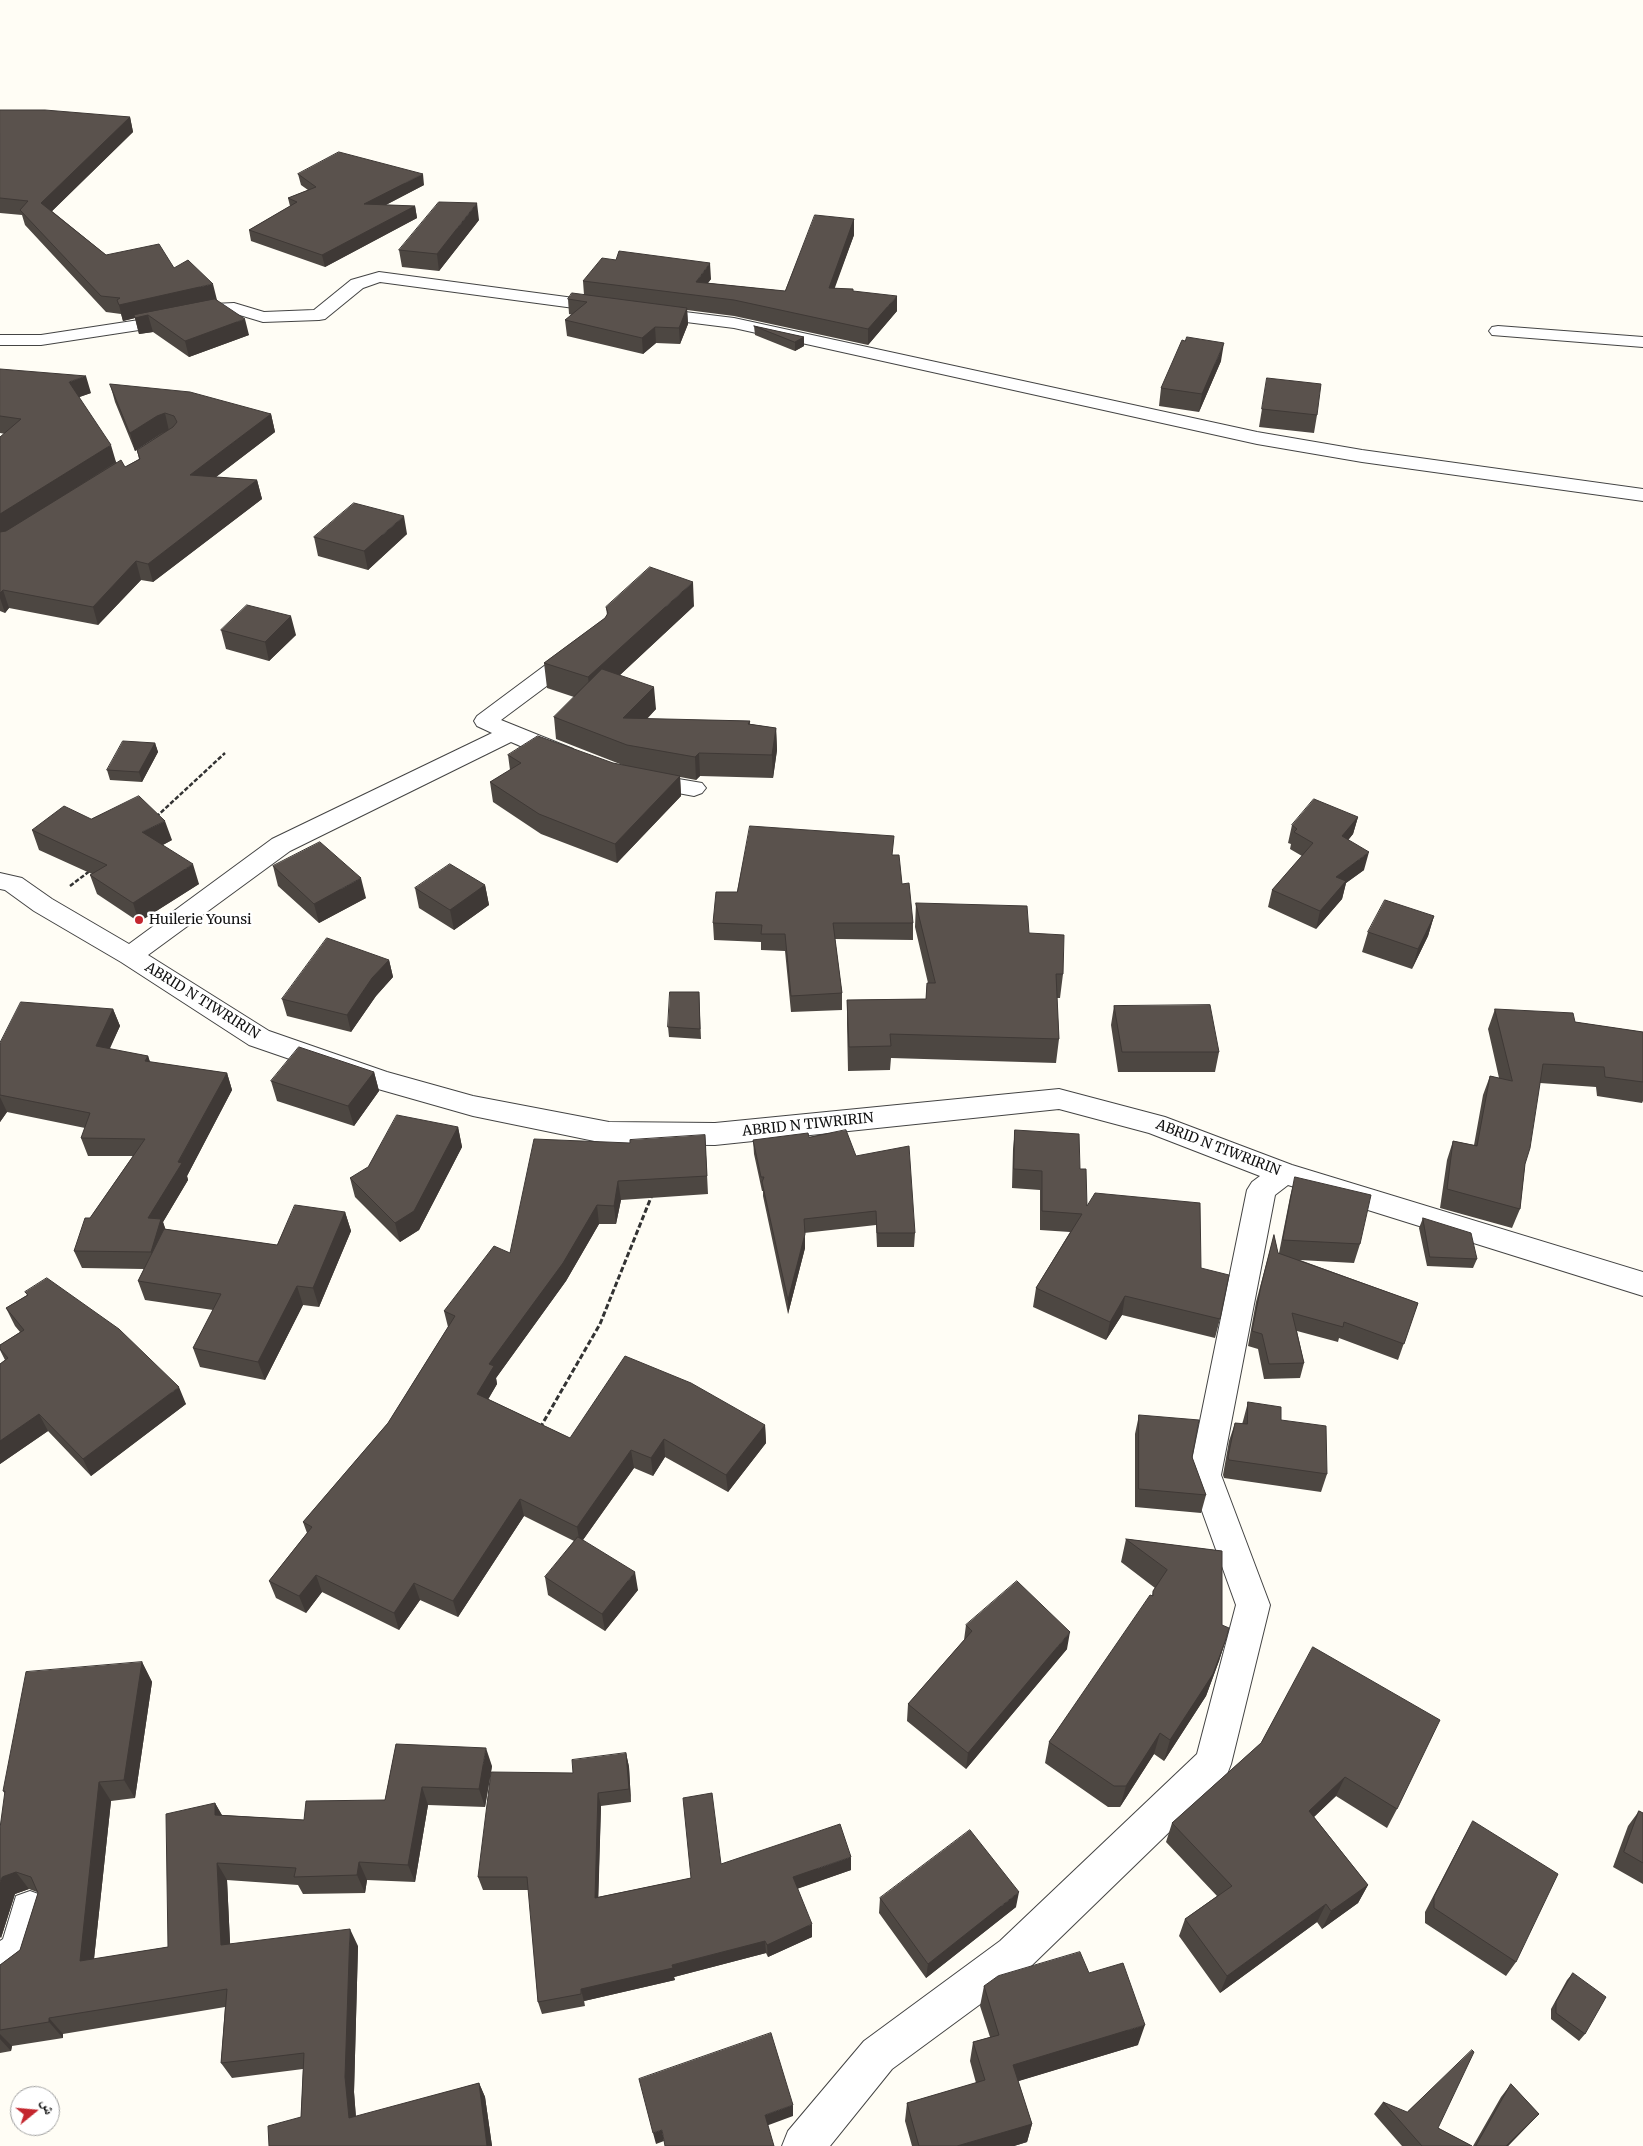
<!DOCTYPE html>
<html>
<head>
<meta charset="utf-8">
<style>
	body { margin:0 }
	#map { position:relative; width:1643px; height:2146px; overflow:hidden; background:#fffdf5; font-family:Merriweather,"Noto Naskh Arabic",serif }
	canvas { display:block }
	.north { position:absolute; left:10px; top:2086px; width:50px; height:50px; box-sizing:border-box; background:#fff; border:1px solid #a0a0a0; border-radius:50%; rotate:73deg; font-size:14px; font-weight:700; line-height:20px; text-align:center; color:#111 }
	.north::after { content:''; display:block; margin:auto; width:18px; height:22px; background:#c4262e; clip-path:polygon(50% 0,100% 100%,50% 72%,0 100%) }
</style>
</head>
<body>
<div id="map">
<canvas width="1643" height="2146"></canvas>
<div class="north">ش</div>
</div>
<script>
const c = document.querySelector('canvas').getContext('2d');
c.lineJoin = 'round';
function stroke(path, color, width, dash) {
  c.strokeStyle = color;
  c.lineWidth = width;
  c.lineCap = dash ? 'butt' : 'round';
  c.setLineDash(dash || []);
  c.stroke(path);
}
function fill(path, color) {
  c.fillStyle = color;
  c.fill(path, 'evenodd');
}
function drawText(font, color, halo, rows, align = 'center') {
  c.font = font + ' Merriweather,serif';
  c.lineWidth = 5;
  c.setLineDash([]);
  c.textBaseline = 'middle';
  c.strokeStyle = halo;
  c.fillStyle = color;
  for (const [text, x, y, turn = 0] of rows) {
    c.save();
    c.translate(x, y);
    c.rotate((+turn || 0) * Math.PI / 180);
    c.textAlign = isNaN(turn) ? turn : align;
    if (halo) c.strokeText(text, 0, 0);
    c.fillText(text, 0, 0);
    c.restore();
  }
}
const minor = new Path2D(`
	M379 272 604 302 610 303 613 307 610 311 604 312 380 282 363 288 325 319 319 320 263 322 233 313 213 314 139 330 41 345H0V335H41L139 320 213 304 234 303 264 312 314 310 351 280Z
	M652 308 734 318 1257 432 1362 450 1643 489V501L1362 462 1257 444 734 328 646 317 643 313 646 309Z
	M1498 326 1643 337V347L1492 335 1489 331 1492 327Z
	M575 647 583 649 586 654 583 659 501 720 573 749 577 754 573 759C554 764 529 749 511 742L290 851 148 955 269 1031 387 1072 473 1096 609 1122 715 1123 1059 1089 1165 1117 1292 1165 1643 1272V1296L1288 1185 1275 1195 1221 1475 1270 1605 1231 1764 1226 1777 1028 1969 892 2069 830 2146H782L788 2131 864 2041 1000 1941 1197 1754 1236 1605 1189 1475 1247 1190 1252 1182 1260 1176 1149 1133 1059 1109 715 1145 609 1144 473 1116 371 1087 249 1045 121 962 34 911 5 890 0 889V873L22 878 52 899 129 944 272 839 492 733 477 726 474 721 477 716 567 649Z
	M643 773 702 783 706 788 702 793 694 796 635 785 631 780 635 775Z
	M30 1891 44 1896 49 1910 38 1951 33 1965 14 1979 0 1985V1941L3 1939 16 1896Z`);
stroke(minor, '#444', 2);
stroke(new Path2D(`
	M156 817 225 753
	M70 886 91 870`), '#333', 2.5, [4.5, 2]);
stroke(new Path2D(`
	M540 1428 600 1324 652 1195`), '#333', 3, [5.5, 2.5]);
fill(minor, '#fff');
fill(new Path2D(`
	M0 110 130 117 133 132 52 211 106 255 174 268 217 300 249 335 189 357 153 332 139 334 135 318 123 321 121 314 106 312 25 225 22 215 0 213Z
	M298 174 424 185 386 205 415 206 417 218 325 267 251 241 249 230 290 206 288 198 308 190 301 185Z
	M854 219V235L834 288 853 291 897 311 868 345 734 316 687 310 688 324 680 344 656 343 643 354 567 336 565 320 572 315 569 314 568 299 584 295 583 281 711 279 708 283 785 291Z
	M479 220 439 271 402 267 399 250Z
	M754 326 804 337V346L795 351 755 335Z
	M1221 361 1199 412 1159 406 1161 388Z
	M0 369 91 393 79 397 116 462 125 467 139 459 137 450 162 433 135 451 115 402 110 384 271 414 275 432 216 477 257 480 262 499 153 582 141 580 98 625 9 608 5 613 0 611V437L5 434 0 433Z
	M1267 378 1317 415 1314 433 1259 427Z
	M407 534 368 570 318 556 314 537Z
	M694 606 620 675 656 709 647 719 750 721V724L776 728 777 750 773 778 700 776 696 780 680 777 681 796 617 863 541 834 493 802 490 782 510 770 508 755 613 763 625 766 556 739 554 717 574 697 547 688 544 663 605 618 607 615 606 607Z
	M221 630 296 635 269 661 226 649Z
	M155 743 158 752 142 782 110 780 107 770Z
	M1358 817 1353 834 1348 840 1364 870 1346 883 1342 899 1316 929 1268 907 1272 890 1302 856 1290 849 1291 844 1288 843 1292 825Z
	M91 819 172 840 163 845 199 884 139 922 97 894 90 875 92 874 39 850 32 830Z
	M893 855 913 923V940L835 939 842 993V1010L791 1012 785 951 761 950V942L714 940 713 923 737 892Z
	M273 866 366 898 319 923 278 886Z
	M485 885 489 905 454 930 419 908 415 888Z
	M916 903 1029 933 1063 974 1060 998H1057L1059 1039 1056 1063 891 1058 890 1070 848 1071 847 1024V1000L926 999 927 983H928L915 927Z
	M1434 916 1428 936 1412 969 1362 952 1368 932Z
	M389 960 393 977 376 996 351 1032 287 1016 282 999Z
	M699 992 701 1039 669 1037 668 1027Z
	M1114 1006 1219 1052 1215 1072H1118L1111 1025Z
	M113 1009 120 1026 109 1049 148 1056 150 1062 227 1073 232 1090 187 1176 188 1180 163 1222 165 1229 277 1245 345 1212 351 1231 319 1307 303 1305 265 1380 200 1367 193 1348 213 1310 145 1300 138 1281 144 1269 82 1268 74 1251 90 1218 133 1156H88L81 1138 85 1128 7 1112 0 1122V1043Z
	M1495 1009 1575 1022 1643 1032V1101L1642 1103 1597 1096 1596 1087 1540 1083 1525 1164 1520 1209 1512 1228 1440 1208 1447 1160 1453 1141 1474 1145 1483 1095 1490 1076 1499 1078 1488 1029Z
	M374 1072 379 1091 354 1126 277 1101 271 1081Z
	M458 1127 462 1147 419 1230 400 1242 355 1197 350 1178Z
	M1015 1130 1080 1169 1087 1206 1201 1268 1220 1319 1215 1338 1122 1315 1106 1340 1033 1307 1036 1288 1070 1232 1040 1230V1190L1012 1188 1013 1149Z
	M705 1135 708 1194 621 1200 616 1224H599L566 1281 496 1378 497 1384 488 1399 570 1438 765 1425 766 1443 728 1492 665 1457 653 1476 634 1468 583 1540 638 1590 605 1631 548 1595 545 1577 574 1541 524 1516 458 1617 420 1600 399 1630 322 1592 306 1613 276 1598 269 1581 307 1533 303 1522 388 1423 448 1327 444 1311 510 1253 630 1143Z
	M809 1137 856 1156 915 1233 914 1247H877L876 1225 804 1233 805 1248 788 1314 763 1196V1191H762L754 1154 753 1140Z
	M1295 1177 1360 1244 1354 1263 1300 1260 1418 1303 1398 1360 1339 1338 1338 1342 1297 1331 1304 1363 1300 1378 1264 1379 1258 1349 1248 1346 1256 1302 1274 1235 1278 1253H1279L1290 1197Z
	M1423 1218 1477 1259 1473 1268 1427 1266 1419 1228Z
	M25 1292 186 1404 91 1476 48 1431 0 1464V1364L5 1360 0 1350V1345L20 1332 15 1326 6 1308 27 1295Z
	M1248 1402 1281 1420 1327 1474 1321 1492 1224 1478 1223 1475 1229 1441 1235 1423 1242 1424 1243 1421Z
	M1139 1415 1192 1457 1206 1495 1201 1513 1135 1507V1434Z
	M1126 1539 1222 1551V1625L1226 1639 1219 1661 1206 1696 1164 1761 1154 1754 1120 1807H1108L1045 1763 1049 1742 1152 1596 1153 1591 1155 1588 1121 1562Z
	M966 1625 1067 1649 966 1769 907 1721 908 1704 964 1640Z
	M1313 1647 1397 1809 1387 1828 1336 1796 1314 1817 1368 1885 1358 1903 1322 1929 1317 1922 1220 1993 1179 1936 1185 1919 1217 1896 1166 1842 1172 1823 1261 1743Z
	M142 1662 152 1682 135 1798 111 1801 94 1959 168 1947 215 1803 222 1815 304 1820 385 1800 396 1744 492 1766 485 1807 428 1805 415 1882 367 1880 365 1893 303 1894 298 1885 227 1880 230 1944 358 1946 354 2092 356 2117 479 2083 485 2097 492 2146H269L301 2117 303 2069 232 2078 221 2063 225 2007 63 2034V2038L12 2046 11 2051 0 2053V1965L20 1950 38 1893 37 1892 29 1889 15 1894 1 1938 5 1794 3 1791Z
	M626 1753 629 1767 631 1802 601 1806 598 1897 691 1878 721 1864 851 1870 797 1889 812 1937 768 1957 766 1953 674 1977 675 1980 584 2001 585 2006 542 2014 538 2002 529 1890H483L478 1877 573 1773Z
	M1639 1811 1643 1813V1884L1613 1867 1628 1826Z
	M1473 1821 1516 1962 1506 1976 1425 1923V1912L1464 1837Z
	M880 1898 1016 1907 926 1978 879 1913Z
	M1089 1973 1138 2045 1018 2081 1032 2124 1027 2142 1014 2146H912L905 2121 907 2103 976 2083 970 2061 973 2042 990 2037 980 2006 984 1986Z
	M1573 1973 1585 2034 1579 2041 1551 2019V2009L1567 1980Z
	M1511 2084 1539 2114 1508 2146H1473L1501 2097Z
	M1383 2102 1438 2128 1472 2146H1402L1374 2114Z`), '#4d4742');
fill(new Path2D(`
	M130 117 133 132 45 218 41 203Z
	M423 174 424 185 366 215 364 204Z
	M477 203 479 220 439 271 437 254Z
	M415 206 417 218 325 267 322 255Z
	M854 219V235L829 304V288Z
	M710 263 711 279 698 296 696 282Z
	M213 284 217 300 148 315 153 332 139 334 135 318 123 321 119 305Z
	M897 296V311L868 345V329Z
	M687 308 688 324 680 344 679 328Z
	M245 319 249 335 189 357 185 341Z
	M655 327 656 343 643 354 642 338Z
	M804 337V346L795 351V342Z
	M1224 343 1221 361 1199 412 1202 394Z
	M86 376 91 393 74 399 69 382Z
	M165 413 169 431 162 433 135 451 130 433 157 416Z
	M271 414 275 432 195 493 190 475Z
	M111 445 116 462 0 536V514Z
	M257 480 262 499 153 582 148 564Z
	M404 516 407 534 368 570 364 551Z
	M136 561 141 580 98 625 93 607Z
	M693 582 694 606 591 702 588 677Z
	M3 590 9 608 5 613 0 598V593Z
	M291 616 296 635 269 661 265 642Z
	M654 687 656 709 625 741 623 718Z
	M776 728 777 750 773 778 772 755Z
	M155 743 158 752 142 782 139 772Z
	M699 753 700 776 696 780 695 757Z
	M680 776 681 796 617 863 615 844Z
	M1358 817 1353 834 1337 854 1342 836Z
	M165 821 172 840 149 852 142 832Z
	M1369 852 1364 870 1346 883 1342 899 1316 929 1320 911 1336 877Z
	M193 864 199 884 139 922 133 903Z
	M361 878 366 898 319 923 314 904Z
	M485 885 489 905 454 930 450 910Z
	M1434 916 1428 936 1412 969 1418 949Z
	M389 960 393 977 376 996 351 1032 347 1015 372 978Z
	M113 1009 120 1026 103 1064 96 1046Z
	M148 1056 154 1074 145 1061Z
	M374 1072 379 1091 354 1126 348 1106Z
	M227 1073 232 1090 187 1176 188 1180 163 1222 168 1236 158 1269 151 1252 148 1218Z
	M0 1097 7 1112 0 1122Z
	M458 1127 462 1147 419 1230 400 1242 395 1223Z
	M618 1181 621 1200 616 1224 614 1206Z
	M597 1205 599 1224 566 1281 496 1378 497 1384 481 1412 477 1394 489 1364Z
	M345 1212 351 1231 319 1307 313 1288Z
	M805 1234V1248L788 1314V1300Z
	M297 1286 303 1305 265 1380 258 1362Z
	M1125 1296 1122 1315 1106 1340 1110 1322Z
	M179 1387 186 1404 91 1476 83 1459Z
	M39 1414 48 1431 0 1464V1441Z
	M765 1425 766 1443 728 1492 726 1475Z
	M664 1439 665 1457 653 1476 651 1458Z
	M631 1450 634 1468 580 1544 577 1527Z
	M520 1499 524 1516 458 1617 453 1601Z
	M635 1572 638 1590 605 1631 602 1614Z
	M316 1575 322 1592 306 1613 299 1596Z
	M414 1583 420 1600 399 1630 394 1613Z
	M1070 1632 1067 1649 966 1769 968 1753Z
	M1226 1639 1219 1661 1206 1696 1164 1761 1170 1740Z
	M142 1662 152 1682 135 1798 124 1780Z
	M1160 1733 1154 1754 1120 1807 1126 1786Z
	M486 1748 492 1766 485 1807 479 1789Z
	M626 1753 629 1767 631 1802 629 1789Z
	M1345 1777 1336 1796 1300 1830 1309 1811Z
	M99 1782 111 1801 92 1977 80 1961Z
	M422 1787 428 1805 415 1882 408 1865Z
	M598 1793 601 1806 598 1910 595 1898Z
	M215 1803 225 1821 215 1815Z
	M851 1857V1870L793 1890V1877Z
	M359 1862 367 1880 365 1893 357 1875Z
	M217 1863 227 1880 231 1962 221 1945Z
	M16 1872 29 1889 15 1894 1 1938 0 1937V1882L2 1877Z
	M1368 1885 1358 1903 1322 1929 1331 1911Z
	M1019 1892 1016 1907 926 1978 928 1964Z
	M1326 1904 1317 1922 1220 1993 1227 1976Z
	M812 1924V1937L768 1957 767 1945Z
	M350 1929 358 1946 354 2092 357 2133 349 2118 345 2077Z
	M765 1941 766 1953 674 1977 675 1980 584 2001 585 2006 581 1989Z
	M49 2018 63 2034V2038L49 2022Z
	M1145 2025 1138 2045 1009 2084 1013 2065Z
	M0 2034 12 2046 11 2051 0 2039Z
	M479 2083 485 2097 492 2146H487Z
	M793 2105V2116L766 2126 765 2115Z
	M1539 2114 1508 2146H1506Z
	M1032 2124 1027 2142 1014 2146H957Z
	M662 2130 664 2141 656 2144 653 2133Z`), '#3f3936');
const building = new Path2D(`
	M0 110H45L130 117 41 203 106 255 159 244 174 268 188 260 213 284 119 305 117 300 120 298 101 296 20 210 28 201 0 198Z
	M339 152 423 174 364 204 415 206 322 255 249 230 297 202 288 198 316 187 298 174Z
	M439 202 477 203 437 254 399 250Z
	M815 215 854 219 829 288 853 289V291L897 296 868 329 734 300 583 281 602 258 616 260 619 251 710 263 696 282 785 291Z
	M572 293 687 308 679 328 655 327 642 338 565 320 587 302 568 299Z
	M215 299 245 319 185 341 148 315 135 318 134 315Z
	M754 326 804 337 795 342Z
	M1187 337 1224 343 1202 394 1161 388 1182 340 1185 341Z
	M0 369 86 376 69 382 111 445 0 514V437L21 419 0 416Z
	M1267 378 1321 384 1317 415 1262 409Z
	M110 384 190 392 271 414 190 475 257 480 148 564 136 561 93 607 3 590 0 593V532L6 531 121 460 125 467 140 459 137 450 173 427 177 422 174 416 165 413 157 416 130 433Z
	M354 503 404 516 364 551 314 537Z
	M650 567 693 582 588 677 544 663 605 618 608 613 606 607Z
	M247 605 291 616 265 642 221 630Z
	M602 669 654 687 623 718 750 721 748 724 776 728 772 755 699 753 695 757 627 745 554 717Z
	M538 736 613 763 680 776 615 844 539 814 490 782 521 763 508 755Z
	M123 741 155 743 139 772 107 770Z
	M139 796 165 821 142 832 193 864 133 903 90 875 107 865 32 830 64 806 91 819Z
	M1314 799 1358 817 1342 836 1369 852 1336 877 1346 881 1320 911 1272 890 1313 843 1294 832 1297 829 1292 825Z
	M750 826 894 836 892 855H899L902 884 909 883 913 923H833L842 993 791 996 785 934H761L762 925 713 923 716 892H737Z
	M320 842 361 878 314 904 273 866Z
	M450 864 485 885 450 910 415 888Z
	M1385 900 1434 916 1418 949 1368 932Z
	M916 903 1027 906 1029 933 1064 935 1063 974H1056L1059 1039 890 1034 891 1046 849 1047 847 1000 926 999 927 983H935Z
	M327 938 389 960 372 978 347 1015 282 999Z
	M670 992H699L700 1029 668 1027Z
	M21 1002 113 1009 96 1046 148 1056 145 1061 227 1073 178 1162 182 1163 148 1218 161 1219 151 1252 74 1251 85 1218H90L145 1139 81 1138 90 1113 0 1095V1043Z
	M1210 1005 1219 1052H1122L1114 1006Z
	M1495 1009 1573 1013 1575 1022 1643 1032V1082L1605 1077 1604 1067 1543 1064 1530 1148 1525 1164 1520 1209 1447 1189 1453 1141 1477 1146 1490 1076 1512 1081Z
	M299 1047 374 1072 348 1106 271 1081Z
	M397 1115 458 1127 414 1211 395 1223 350 1178 368 1167Z
	M846 1130 856 1156 909 1146 915 1233H877L876 1211 804 1219 805 1234 788 1300 762 1182 764 1177H761L753 1140 808 1133 809 1137Z
	M1015 1130 1079 1134 1080 1169H1086L1087 1206 1095 1193 1200 1203 1201 1268 1229 1275 1220 1319 1125 1296 1110 1322 1036 1288 1082 1214 1042 1211V1171L1014 1169Z
	M705 1135 707 1176 618 1181 614 1206 597 1205 563 1263 489 1364 494 1366 477 1394 570 1438 625 1356 691 1383 765 1425 726 1475 664 1439 651 1458 631 1450 577 1527 520 1499 453 1601 414 1583 394 1613 316 1575 299 1596 269 1581 312 1527 303 1522 388 1423 455 1316 444 1311 494 1246 510 1253 534 1139 630 1143V1140Z
	M1295 1177 1371 1195 1360 1244 1283 1240Z
	M295 1205 345 1212 313 1288 297 1286 258 1362 193 1348 221 1294 138 1281 164 1229 277 1245Z
	M1423 1218 1471 1233 1477 1259 1430 1257Z
	M1274 1235 1278 1253 1418 1303 1404 1344 1344 1322 1343 1327 1292 1313 1304 1363 1269 1364 1262 1334 1252 1331 1261 1286Z
	M47 1278 119 1329 179 1387 83 1459 39 1414 0 1441V1364L8 1358 0 1349V1345L24 1330 6 1308 28 1295 25 1292Z
	M1248 1402 1281 1407V1420L1326 1426 1327 1474 1229 1460 1228 1457 1235 1423 1247 1424Z
	M1139 1415 1199 1420 1192 1457 1206 1495 1139 1489Z
	M578 1537 635 1572 602 1614 545 1577Z
	M1126 1539 1222 1551V1625L1229 1628 1226 1639 1213 1674 1170 1740 1160 1733 1126 1786H1114L1049 1742 1150 1595 1153 1596V1591L1167 1570Z
	M1017 1581 1070 1632 968 1753 908 1704 972 1631 966 1625Z
	M1313 1647 1440 1720 1397 1809 1345 1777 1309 1811 1368 1885 1331 1911 1326 1904 1227 1976 1185 1919 1232 1886 1172 1823 1261 1743Z
	M142 1662 124 1780 99 1782 80 1961 168 1947 166 1814 215 1803V1815L304 1820 306 1801 385 1800 396 1744 486 1748 479 1789 422 1787 408 1865 359 1862 357 1875 294 1877 296 1868 217 1863 221 1945 350 1929 345 2077 349 2118 479 2083 487 2146H269L268 2126 301 2117 304 2053 221 2063 227 1989 49 2018V2022L0 2030V1965L20 1950 38 1893 31 1877 16 1872 2 1877 0 1882V1828L5 1791H3L26 1672Z
	M626 1753 629 1789 598 1793 595 1898 691 1878 683 1798 712 1793 721 1864 840 1824 851 1857 793 1877 812 1924 767 1945 765 1941 672 1965 673 1968 581 1989V1994L538 2002 527 1877H478L491 1772 573 1773 572 1760Z
	M1639 1811 1643 1813V1863L1624 1852Z
	M1473 1821 1558 1874 1516 1962 1434 1908V1897Z
	M970 1830 1019 1892 928 1964 880 1898Z
	M1080 1952 1089 1973 1123 1963 1145 2025 1013 2065 1032 2124 957 2146H919L907 2103 985 2080 973 2042 999 2035 984 1986 998 1976Z
	M1573 1973 1606 1997 1585 2034 1556 2013V2002Z
	M771 2033 793 2105 765 2115 774 2146H665L662 2130 653 2133 639 2079Z
	M1472 2050 1474 2052 1438 2128 1472 2146H1422L1383 2102 1407 2112Z
	M1511 2084 1539 2114 1506 2146H1476Z`);
fill(building, '#5a524d');
stroke(building, '#3f3936', 1);
for (const [x, y, r, color] of [
	[139,920,5,"#c4262e"]
]) {
  const dot = new Path2D();
  dot.arc(x, y, r, 0, 2 * Math.PI);
  c.fillStyle = color;
  c.fill(dot);
  stroke(dot, '#fff', 2);
}
drawText('14px', '#111', '#fff', [
	["Huilerie Younsi",149,920]
], 'left');
drawText('14px', '#111', '#fff', [
	["ABRID N TIWRIRIN",202,1001,32],
	["ABRID N TIWRIRIN",808,1125,-6],
	["ABRID N TIWRIRIN",1218,1148,21]
]);
</script>
</body>
</html>
